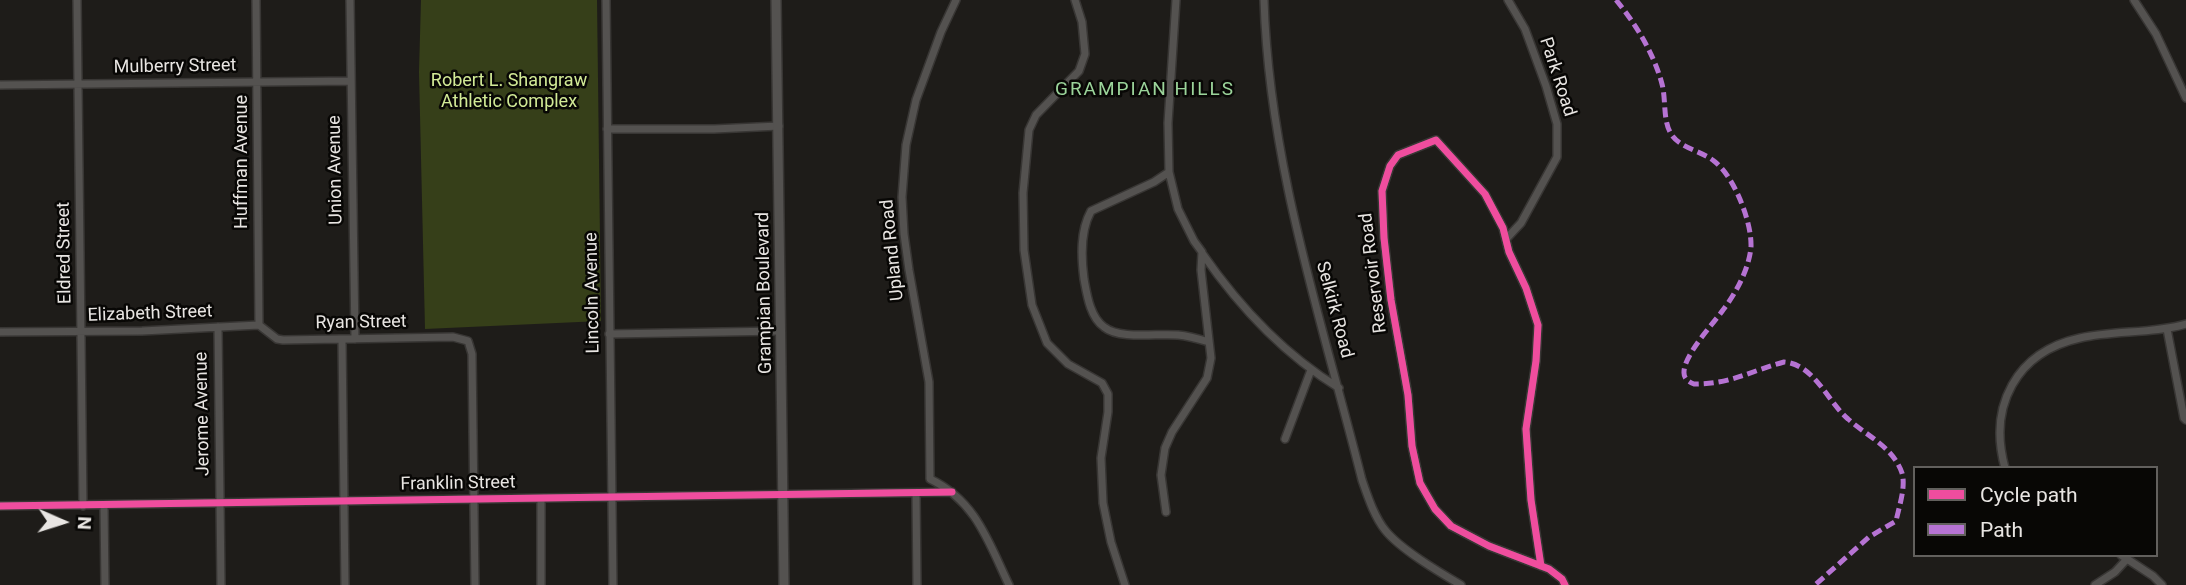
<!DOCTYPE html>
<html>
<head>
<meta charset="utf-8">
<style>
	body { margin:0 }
	#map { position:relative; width:2186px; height:585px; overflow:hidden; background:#1e1c19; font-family:Roboto,sans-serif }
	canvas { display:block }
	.legend { position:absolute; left:1913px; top:466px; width:245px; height:91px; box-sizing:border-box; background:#080705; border:2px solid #62605d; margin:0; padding:9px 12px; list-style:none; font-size:21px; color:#e8e5e2 }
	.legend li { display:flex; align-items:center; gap:14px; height:35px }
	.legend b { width:35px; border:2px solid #62605d }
	.north { position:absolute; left:28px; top:487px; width:70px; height:70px; -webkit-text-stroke:5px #080705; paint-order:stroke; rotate:93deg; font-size:19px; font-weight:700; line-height:28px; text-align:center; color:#e8e5e2 }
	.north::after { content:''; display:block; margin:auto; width:24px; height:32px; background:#e8e5e2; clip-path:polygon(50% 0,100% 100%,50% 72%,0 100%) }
</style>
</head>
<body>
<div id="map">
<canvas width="2186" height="585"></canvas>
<ul class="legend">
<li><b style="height:9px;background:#ef4d9e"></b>Cycle path</li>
<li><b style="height:9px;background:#b673d3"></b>Path</li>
</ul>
<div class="north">N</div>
</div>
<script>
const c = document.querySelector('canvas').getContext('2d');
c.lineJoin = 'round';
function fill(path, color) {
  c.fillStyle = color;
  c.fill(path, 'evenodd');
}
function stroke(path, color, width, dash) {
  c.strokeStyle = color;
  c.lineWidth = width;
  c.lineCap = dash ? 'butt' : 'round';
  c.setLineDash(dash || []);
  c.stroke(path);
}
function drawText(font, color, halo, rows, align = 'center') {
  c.font = font + ' Roboto,sans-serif';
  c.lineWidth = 5;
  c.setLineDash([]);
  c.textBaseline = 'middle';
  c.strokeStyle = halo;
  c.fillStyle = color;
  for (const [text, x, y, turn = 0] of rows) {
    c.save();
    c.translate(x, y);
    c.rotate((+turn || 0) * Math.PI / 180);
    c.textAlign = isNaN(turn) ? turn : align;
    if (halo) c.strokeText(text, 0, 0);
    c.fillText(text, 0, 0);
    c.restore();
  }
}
fill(new Path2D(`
	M421 0H597L601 321 425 329 419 72Z`), '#363f19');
const minor = new Path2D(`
	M77 0 83 506
	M256 0 259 325
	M350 0 355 339
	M606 0 613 585
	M956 0 941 32 916 100 906 145 902 197 904 234 909 270 929 382 930 479C976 501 988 541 1009 585
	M1075 0 1082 22 1085 54 1079 71 1036 115 1029 130 1023 193 1024 250 1032 305 1047 343 1068 364 1102 383 1108 394V412L1101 458 1103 503 1111 542 1125 585
	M1176 0 1168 123 1169 172 1154 182 1091 211C1080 231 1081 256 1084 279 1087 295 1090 317 1104 327 1120 340 1158 333 1178 335 1189 336 1199 339 1209 342
	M1264 0C1269 165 1322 321 1362 480 1368 497 1374 516 1385 530 1400 549 1439 572 1461 585
	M2134 0 2156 34 2186 98
	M0 85 351 81
	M607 129H714L779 126
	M1507 238 1521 223 1557 157V124L1546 86 1525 29 1508 0
	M1202 253C1238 305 1285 355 1339 388
	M259 325 277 339 283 340 453 337 468 341 472 354 475 585
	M218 327 221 585
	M2167 329 2184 418 2186 420
	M0 332 142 331 259 325
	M609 334 780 331
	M342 339 345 585
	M1285 439 1311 370
	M2005 468C1988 406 2016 352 2080 338 2115 330 2152 334 2186 324
	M916 493 917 585
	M541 499V585
	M0 506 952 492
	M104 506 105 585
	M1166 512 1161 475 1165 448 1172 432 1207 378 1211 358 1201 270 1202 252 1194 241 1178 209 1169 172
	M2121 555 2153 576 2162 585
	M1541 566 1531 500 1526 429 1536 361 1538 325 1526 288 1509 252 1503 228 1485 194 1436 140 1398 155 1390 166 1382 191 1384 238 1391 300 1408 395 1412 446 1420 483 1435 509 1451 526 1489 546 1549 569 1562 579 1565 585
	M2095 585 2115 572 2127 559`);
const tertiary = new Path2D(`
	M776 0 784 585`);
stroke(minor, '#383634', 10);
stroke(tertiary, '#383634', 12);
stroke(minor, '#545250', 7);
stroke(tertiary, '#545250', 9);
stroke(new Path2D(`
	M1616 0C1636 24 1654 54 1662 84 1666 99 1663 119 1670 132 1678 148 1700 150 1714 161 1734 176 1752 222 1751 247 1749 269 1736 293 1723 310 1713 324 1683 356 1684 373 1684 379 1689 382 1694 384 1732 384 1750 371 1784 362 1814 364 1828 402 1848 419 1867 436 1893 447 1902 473 1906 487 1899 507 1896 521L1869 537 1815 585`), '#b673d3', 5, [10, 5]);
stroke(new Path2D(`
	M0 506 952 492
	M1541 566 1531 500 1526 429 1536 361 1538 325 1526 288 1509 252 1503 228 1485 194 1436 140 1398 155 1390 166 1382 191 1384 238 1391 300 1408 395 1412 446 1420 483 1435 509 1451 526 1489 546 1549 569 1562 579 1565 585`), '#ef4d9e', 7);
drawText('18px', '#e8e5e2', '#080705', [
	["Mulberry Street",175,67,-1],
	["Park Road",1557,77,72],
	["Huffman Avenue",242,162,-90],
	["Union Avenue",336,170,-91],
	["Upland Road",893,250,-96],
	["Eldred Street",65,253,-91],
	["Reservoir Road",1374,273,-97],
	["Lincoln Avenue",593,293,-91],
	["Grampian Boulevard",765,293,-91],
	["Selkirk Road",1334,310,75],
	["Elizabeth Street",150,314,-2],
	["Ryan Street",361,323,-1],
	["Jerome Avenue",203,414,-91],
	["Franklin Street",458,484,-1]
]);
drawText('18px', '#d2ea96', '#080705', [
	["Robert L. Shangraw",509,81],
	["Athletic Complex",509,102]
]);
c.letterSpacing = '2px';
drawText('19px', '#9bd49a', '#080705', [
	["GRAMPIAN HILLS",1145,90]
]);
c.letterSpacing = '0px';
</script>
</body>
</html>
